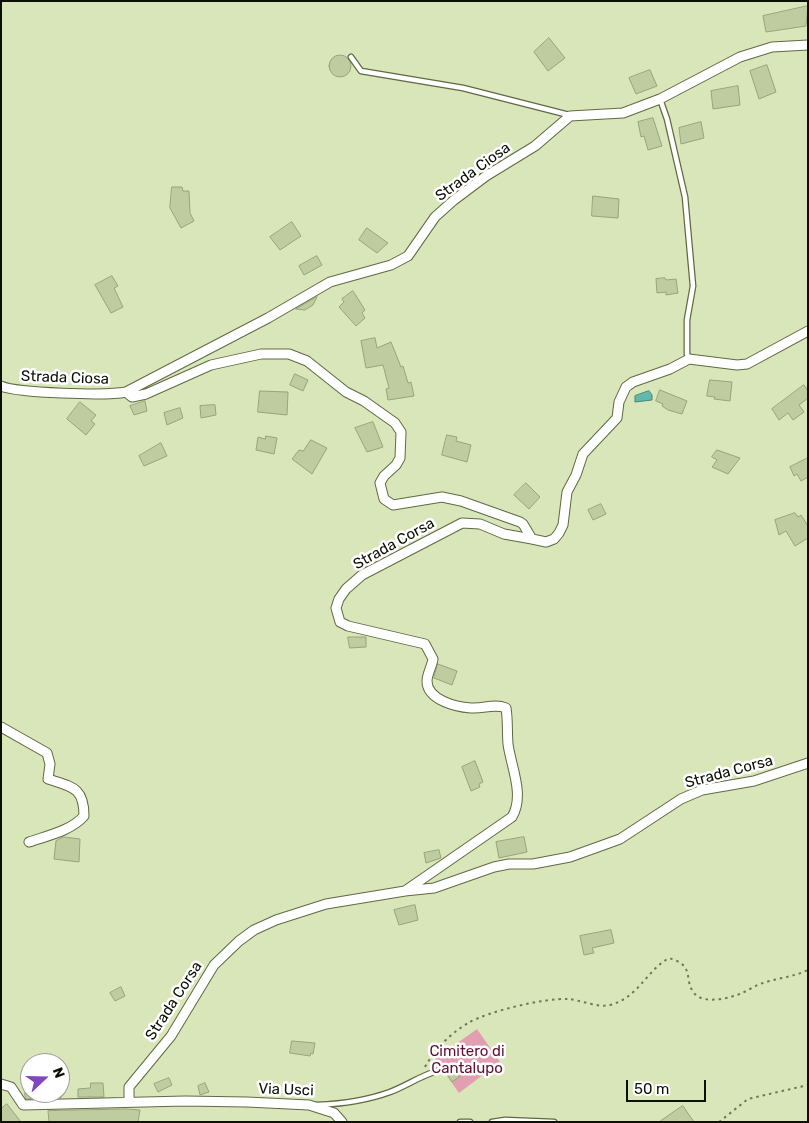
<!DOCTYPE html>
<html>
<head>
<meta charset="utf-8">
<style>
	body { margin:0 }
	#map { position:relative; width:809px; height:1123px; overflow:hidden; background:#d8e6b9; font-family:Rubik,sans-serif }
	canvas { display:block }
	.frame { position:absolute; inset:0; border:2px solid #0c1003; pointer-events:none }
	.north { position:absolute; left:20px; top:1053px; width:50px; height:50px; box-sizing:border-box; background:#fff; border:1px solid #9e9f9a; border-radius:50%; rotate:69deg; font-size:14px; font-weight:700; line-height:20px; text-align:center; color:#0c1003 }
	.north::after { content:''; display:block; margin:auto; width:18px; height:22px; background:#7f48bf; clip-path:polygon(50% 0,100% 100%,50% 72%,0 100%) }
	.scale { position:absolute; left:626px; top:1080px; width:80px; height:22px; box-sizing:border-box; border:2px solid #0c1003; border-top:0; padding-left:6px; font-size:15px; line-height:18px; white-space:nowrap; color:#0c1003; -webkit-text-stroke:4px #fff; paint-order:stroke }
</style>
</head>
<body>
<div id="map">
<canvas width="809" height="1123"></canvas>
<div class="frame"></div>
<div class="north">N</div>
<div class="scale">50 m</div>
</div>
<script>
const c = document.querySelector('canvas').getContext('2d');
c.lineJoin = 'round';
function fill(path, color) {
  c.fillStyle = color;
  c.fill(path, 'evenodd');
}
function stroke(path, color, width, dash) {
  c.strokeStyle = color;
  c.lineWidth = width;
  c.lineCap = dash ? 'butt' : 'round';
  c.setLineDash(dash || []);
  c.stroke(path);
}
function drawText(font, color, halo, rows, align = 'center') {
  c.font = font + ' Rubik,sans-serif';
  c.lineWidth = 5;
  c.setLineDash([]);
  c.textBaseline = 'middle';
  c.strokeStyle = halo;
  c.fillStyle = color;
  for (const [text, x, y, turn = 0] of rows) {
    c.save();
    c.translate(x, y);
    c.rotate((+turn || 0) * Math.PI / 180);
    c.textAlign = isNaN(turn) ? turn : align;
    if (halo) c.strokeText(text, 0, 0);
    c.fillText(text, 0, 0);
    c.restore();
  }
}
fill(new Path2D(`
	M477 1029 500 1062 459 1093 435 1059Z`), '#e29fb1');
const water = new Path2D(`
	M649 391 652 395V400L635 402V396Z`);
fill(water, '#60b9aa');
stroke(water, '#478678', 1);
const building = new Path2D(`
	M808 6 806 26 766 32 763 16Z
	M549 38 565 58 548 71 534 52Z
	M329 66a11 11 0 1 1 22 0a11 11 0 1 1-22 0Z
	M767 65 776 92 759 99 750 71Z
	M650 70 657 86 636 94 629 78Z
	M738 86 740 105 713 109 711 91Z
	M653 118 662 146 648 150 644 136 641 137 638 122Z
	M701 122 704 138 681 144 679 128Z
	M172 187H182L183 191H189L190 213 194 221 181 228 170 208Z
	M593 196 619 199 618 218 592 216Z
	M292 222 301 236 280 250 270 237Z
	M367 228 388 243 377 253 359 240Z
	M317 256 322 265 304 275 299 266Z
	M112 276 118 286 114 288 123 307 111 313 95 285Z
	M665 278 666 280 676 279 678 293 666 295V292L657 293 656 279Z
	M353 291 365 310 362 313 365 318 356 326 339 307 344 302 342 299Z
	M317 297 313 305 305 310 296 309Z
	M375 338 377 348 391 342 401 367 403 366 408 383 411 382 414 396 388 400 386 389 389 388 383 365 366 368 361 341Z
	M295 374 308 380 303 391 290 385Z
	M710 380 732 382 730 401 714 399 715 397 707 396Z
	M804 385 808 391V398L799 405 804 412 793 420 788 413 779 420 772 409Z
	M660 390 687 401 682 414 668 410 662 406 663 404 656 401Z
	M260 391 288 392 287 415 258 412Z
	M145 401 147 411 134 415 130 406Z
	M80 402 96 415 91 421 95 424 86 435 67 419Z
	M215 405 216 415 201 418 200 406Z
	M180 408 183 418 167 425 164 413Z
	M373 422 383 447 367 452 355 428Z
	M447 435 457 437 456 441 471 445 467 462 442 455Z
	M266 436 277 438 274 454 256 450 258 437 265 439Z
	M311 440 327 448 312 474 292 459 299 450 303 451Z
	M161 443 167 456 144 466 139 456Z
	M717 450 740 458 728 474 712 467 717 460 712 457Z
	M808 458V477L801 481 797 474 794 476 790 467Z
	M526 483 540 497 529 509 514 495Z
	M601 504 606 514 593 520 588 510Z
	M795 513 798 517 801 515 808 526V538L795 546 786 531 779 535 775 520Z
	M348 637H366V647L350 648Z
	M438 664 457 671 452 685 434 678Z
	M475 761 483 782 479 784 480 787 471 791 462 767Z
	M64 837 80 839 79 862 54 859 56 841Z
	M524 837 527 852 499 858 496 842Z
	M439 850 441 858 426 863 424 853Z
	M415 905 418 920 399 925 394 910Z
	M611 930 614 943 592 948 594 953 584 955 580 936Z
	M121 987 125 996 115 1001 110 993Z
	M292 1041 315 1043 313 1054 311 1053 310 1056 290 1053Z
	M452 1064 459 1077 452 1082 444 1069Z
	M169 1078 172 1085 158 1092 154 1084Z
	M91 1083H103L104 1097H78V1089L90 1088Z
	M205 1083 209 1092 200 1095 198 1086Z
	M25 1093H61V1098L26 1099Z
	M7 1104 21 1122H1V1109Z
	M683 1106 694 1122H659L676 1110Z
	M127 1109 140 1110 138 1122H49L48 1111Z`);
fill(building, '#becca0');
stroke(building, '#97a47a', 1);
const service = new Path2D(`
	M351 57 361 71 463 88 569 115
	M660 99 667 119 685 197 693 286 687 320V354L689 359
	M317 1105C340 1104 368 1100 390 1092 406 1086 420 1076 437 1071
	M460 1122H470
	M492 1122 505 1120 554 1122`);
const minor = new Path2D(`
	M1 386C17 393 107 396 126 392L268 318 330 282 391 265 408 256 435 217 454 200 486 176 535 146 570 116 623 113 660 99 740 57 772 47 808 45
	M126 392 132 397 146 394 211 365 261 354H289L307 361 346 392 364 401 395 423 401 432 400 458 396 465 384 476 380 483 384 499 393 505 442 497 461 501 520 522 523 524 532 539 546 542 554 539 559 533 563 525 567 492 576 475 583 454 617 418 619 402 626 387 633 382 670 369 689 359 737 365 747 364 808 331
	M1 727 47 753 50 764 48 779C72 787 84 787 84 816 71 831 46 836 29 842
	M405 891 512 817C525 795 511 767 508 744 507 732 508 720 506 708 494 703 484 709 471 708 456 707 427 700 427 681 427 674 432 666 433 659L425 644 348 626 340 622 336 608 339 599 346 589 362 575 462 523 480 524 504 534 532 539
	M1 1084 11 1087 23 1105 185 1101 247 1102 309 1105 334 1113 342 1122
	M129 1102V1087L171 1036 214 965 239 941 254 930 276 920 326 904 405 891 434 888 494 867 509 864H533L570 857 620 839 681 799 702 790 754 781 808 763`);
stroke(service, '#5f6a42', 7);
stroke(minor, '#5f6a42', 11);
stroke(new Path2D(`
	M425 1067C435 1049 450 1034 468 1023 489 1011 544 998 568 999 581 1000 597 1008 610 1005 638 998 646 971 669 958 696 966 683 979 694 993 703 1005 731 998 742 993 749 990 756 985 763 983 778 978 793 977 808 970
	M719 1122 748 1099 808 1085`), '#6e775a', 2, [2.5, 4]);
stroke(service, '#fff', 4.5);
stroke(minor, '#fff', 9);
drawText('15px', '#0c1003', '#fff', [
	["Strada Ciosa",473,172,-36],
	["Strada Ciosa",65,378,2],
	["Strada Corsa",394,544,-29],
	["Strada Corsa",729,772,-15],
	["Strada Corsa",174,1001,-57],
	["Via Usci",286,1090,2]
]);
drawText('15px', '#630f32', '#fff', [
	["Cimitero di",467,1052],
	["Cantalupo",467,1069]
]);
</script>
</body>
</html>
